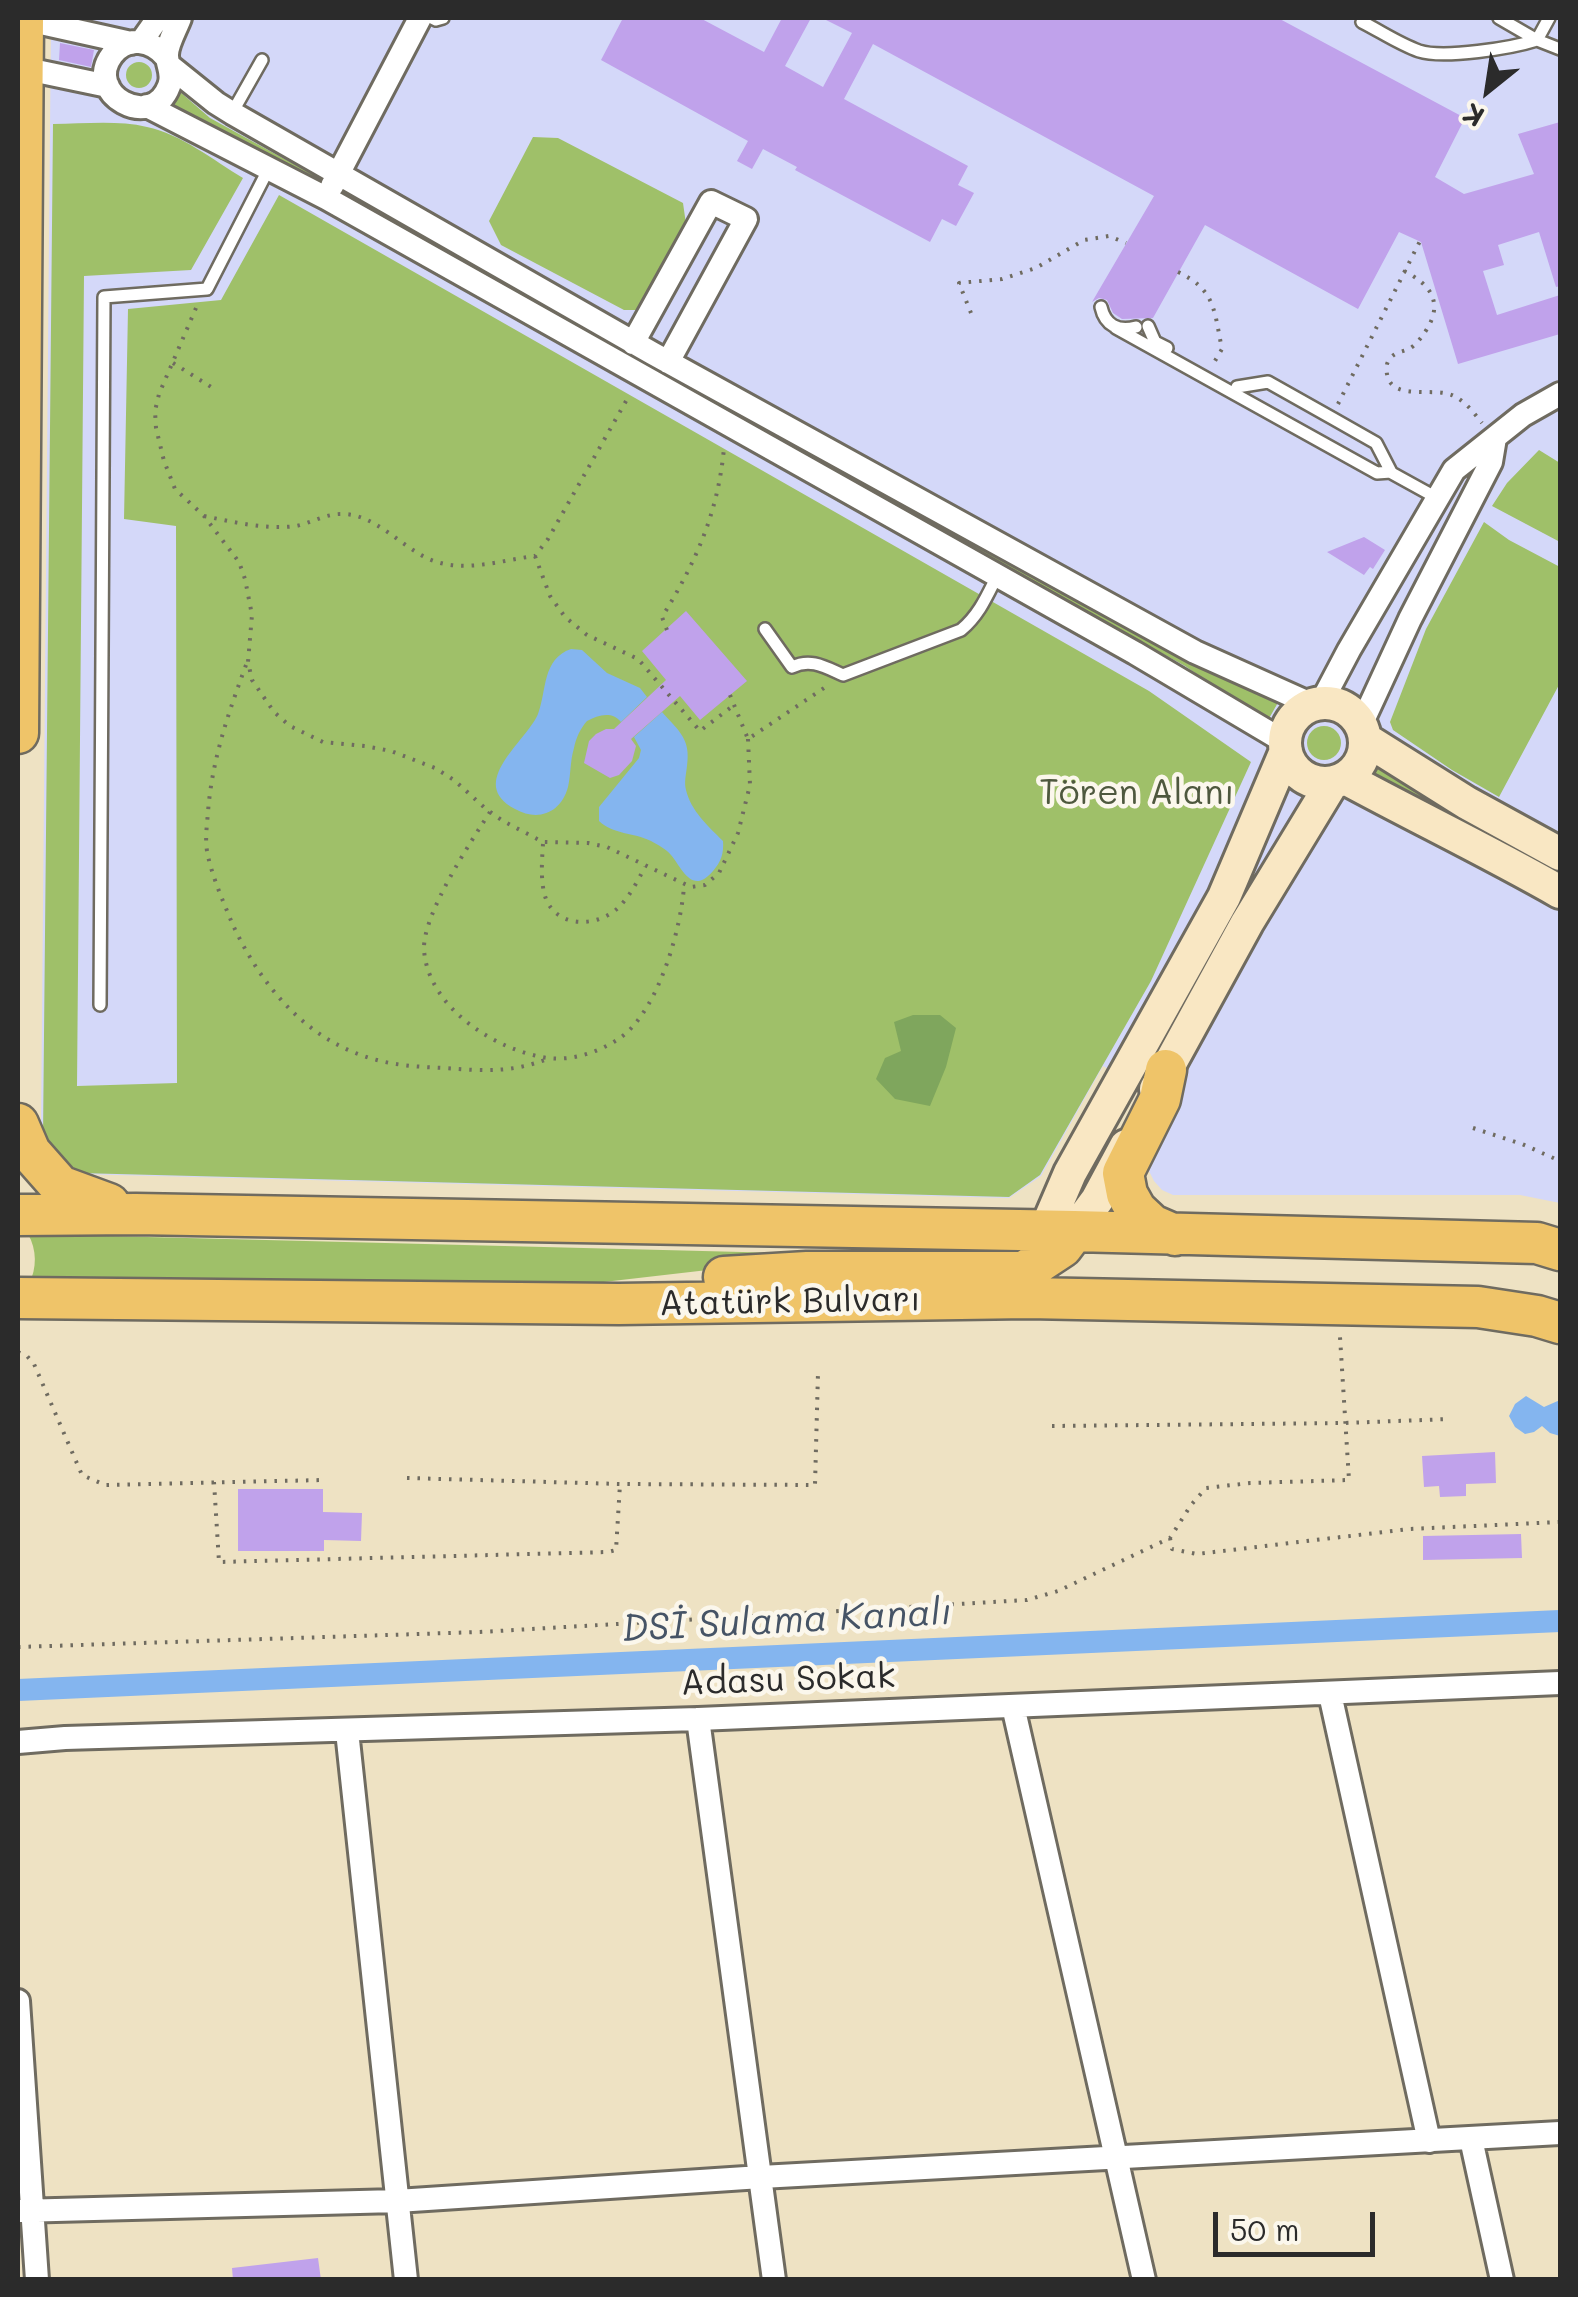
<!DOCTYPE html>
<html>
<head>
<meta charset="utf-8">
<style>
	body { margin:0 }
	#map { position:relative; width:1578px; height:2297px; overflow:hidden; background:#eee2c3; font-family:Mali,sans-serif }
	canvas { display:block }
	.frame { position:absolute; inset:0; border:20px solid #2b2b2b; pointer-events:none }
	.north { position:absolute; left:1438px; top:40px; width:100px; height:100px; -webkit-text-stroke:8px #fbf7ec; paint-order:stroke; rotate:210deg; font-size:28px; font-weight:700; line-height:40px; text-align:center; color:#2b2b2b }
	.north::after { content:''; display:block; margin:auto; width:35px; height:45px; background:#2b2b2b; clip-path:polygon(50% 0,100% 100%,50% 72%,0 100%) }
	.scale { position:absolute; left:1213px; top:2212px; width:162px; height:45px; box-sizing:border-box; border:5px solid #2b2b2b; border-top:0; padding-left:12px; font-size:30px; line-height:35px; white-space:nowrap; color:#2b2b2b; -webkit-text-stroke:8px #fbf7ec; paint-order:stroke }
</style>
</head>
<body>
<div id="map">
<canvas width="1578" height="2297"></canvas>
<div class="frame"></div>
<div class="north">K</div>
<div class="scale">50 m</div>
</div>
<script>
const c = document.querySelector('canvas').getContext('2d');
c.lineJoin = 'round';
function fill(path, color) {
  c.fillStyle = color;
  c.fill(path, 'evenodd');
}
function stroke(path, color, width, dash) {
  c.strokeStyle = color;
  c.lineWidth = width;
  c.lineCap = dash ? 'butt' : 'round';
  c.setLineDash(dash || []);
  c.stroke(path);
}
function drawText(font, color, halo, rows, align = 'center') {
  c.font = font + ' Mali,sans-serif';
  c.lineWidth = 9;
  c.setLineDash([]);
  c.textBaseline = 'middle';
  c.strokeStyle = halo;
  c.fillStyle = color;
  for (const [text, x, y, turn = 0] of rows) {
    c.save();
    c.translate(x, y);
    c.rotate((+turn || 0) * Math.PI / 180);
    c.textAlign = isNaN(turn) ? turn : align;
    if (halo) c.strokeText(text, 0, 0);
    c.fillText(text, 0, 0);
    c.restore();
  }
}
fill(new Path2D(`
	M51 18H1560V1203L1520 1195H1173L1162 1190 1154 1181 1146 1165 1180 1110 1103 1066 1041 1176 1009 1198 78 1174 42 1136 41 1126Z`), '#d4d8f9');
fill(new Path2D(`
	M126 75a13 13 0 1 1 26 0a13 13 0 1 1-26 0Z
	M179 91 210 118 319 178 317 182 171 104Z
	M53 124C83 124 117 120 147 127 181 134 213 160 243 178L191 270 84 276 77 1086 177 1083 176 526 124 519 128 309 221 300 279 195 1149 691 1251 762 1151 981 1040 1175 1009 1197 78 1173 68 1169 43 1136Z
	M533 137 558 138 683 203 686 224 639 310H624L501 245 489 221Z
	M348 193 604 339 603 343 345 197Z
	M671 377 1188 661 1246 688 1280 699 1267 722 1185 666 669 381Z
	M1539 450 1560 463V542L1492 506 1507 483Z
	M1484 522 1509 540 1560 567V623L1558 628 1560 630V683L1499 797 1452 770 1393 730 1390 722 1426 629Z
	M1307 743a17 17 0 1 1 34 0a17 17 0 1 1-34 0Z
	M1380 754 1560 869V875L1367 778Z
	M28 1234 1020 1259 725 1268 595 1283 29 1284C37 1268 37 1250 28 1234Z`), '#9fc069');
fill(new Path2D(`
	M913 1015H940L956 1028 946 1067 930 1106 895 1099 876 1079 885 1058 901 1051 894 1022Z`), '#7fa65d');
fill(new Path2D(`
	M571 649 582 650 607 673 640 688 647 697 621 722C612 711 598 715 587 721 580 729 576 738 574 748 570 761 571 774 568 787 561 813 538 822 515 809 466 783 526 742 538 714 547 690 542 659 571 649Z
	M662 712C679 731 691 739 687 766 686 775 684 782 686 790 691 811 708 826 723 841 724 853 721 862 713 871 692 896 682 868 671 855 666 849 658 845 651 841 633 832 614 835 599 821V807L639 758 641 750 634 737Z
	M1526 1396 1544 1407 1560 1400V1436L1550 1433 1542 1426 1534 1432 1525 1434 1515 1427 1509 1416 1515 1404Z`), '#84b5ef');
stroke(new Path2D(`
	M18 1690 1560 1621`), '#84b5ef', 22);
fill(new Path2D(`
	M623 18H700L764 52 782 18H811L785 66 823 87 852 33 822 18H1278L1465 118 1435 177 1464 194 1534 174 1518 134 1560 122V286L1556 287 1539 232 1498 245 1504 265 1483 271 1497 315 1560 295V334L1458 364 1421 242 1399 232 1358 309 1205 225 1153 318 1122 319 1113 313 1107 300 1099 298 1092 302 1154 196 873 44 844 99 968 166 958 185 974 193 956 226 942 219 930 242 795 170 797 167 763 149 752 169 737 161 748 141 601 60Z
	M60 43 94 50 91 67 59 60Z
	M1364 537 1385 550 1373 569 1370 567 1364 575 1327 552Z
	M686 611 747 681 700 720 680 696 631 739 636 746 632 761 619 775 610 778 584 763 589 741 596 734 606 729H614L666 680 642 651Z
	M1495 1452 1496 1483 1466 1484V1496L1440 1497 1439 1486 1424 1487 1422 1456Z
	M238 1489H323V1512L362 1513 361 1541 324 1540V1551H238Z
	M1521 1534 1522 1558 1423 1560V1536Z
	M318 2258 321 2280H233L232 2268Z`), '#c0a2eb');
const lane = new Path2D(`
	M432 18 436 20 443 18
	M1499 18 1537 40
	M1549 18 1537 40 1560 49
	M1362 22C1380 31 1399 44 1419 51 1444 59 1512 48 1537 40
	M232 113 262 60
	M1101 307C1105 325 1118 332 1136 327
	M1148 326 1155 342 1167 348
	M1116 328 1377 473 1391 472 1376 443 1332 418 1268 382 1237 387
	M1388 471 1437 498
	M765 629 792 667C811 658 825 667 843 675L961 630C979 615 987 596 997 576
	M100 1005 104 297 207 289 269 168`);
const street = new Path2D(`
	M23 19 131 43
	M141 42 158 18
	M166 57C152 40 127 35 112 55 83 94 152 132 169 86 174 74 167 66 167 55 167 44 176 29 180 18
	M170 66 216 103 232 113 652 353 1195 652 1313 705
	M22 68 108 86
	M147 106 326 198 1135 653 1285 742
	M332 186 420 18
	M633 343 711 202 746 219 668 362
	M1321 703 1349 650 1454 470 1523 415 1560 394
	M1361 725 1410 619 1491 462 1495 438
	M1330 1694 1429 2141
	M1013 1706 1144 2280
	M698 1719 774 2280
	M347 1731 406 2280
	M18 1742 65 1738 698 1719 1560 1683
	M18 2001 37 2280
	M1471 2139 1502 2280
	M18 2211 397 2201 761 2177 1560 2133`);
const secondary = new Path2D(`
	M1285 743a40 40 0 1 1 80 0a40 40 0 1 1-80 0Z
	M1365 739 1467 803 1560 854
	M1345 778C1417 817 1490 852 1560 892
	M1156 1089 1247 923 1332 783
	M1045 1231 1070 1173 1224 897 1286 751
	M1074 1231 1097 1200 1126 1146`);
const highway = new Path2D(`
	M18 733 23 18
	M1166 1070 1160 1099 1123 1173 1127 1194 1136 1210 1152 1225 1175 1235
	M18 1124 30 1152 60 1186 109 1204
	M18 1215 136 1214 1074 1231 1537 1243 1560 1250
	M724 1277 807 1272H1024L1062 1247 1074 1231
	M18 1298 619 1304 1028 1298 1478 1307 1537 1316 1560 1323`);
stroke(lane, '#6f6b60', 16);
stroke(street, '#6f6b60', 28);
stroke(secondary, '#6f6b60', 38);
stroke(highway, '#6f6b60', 45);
stroke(new Path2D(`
	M1404 271C1432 285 1444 304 1425 332 1421 338 1415 346 1409 349 1402 352 1394 352 1389 360 1386 364 1386 370 1387 374 1391 402 1435 386 1454 396 1466 402 1474 413 1482 423
	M1178 272C1216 290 1214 311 1222 349L1212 366
	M196 308 159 394 155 411 156 428 164 461 175 489 204 516 239 562 245 579 252 615 248 662 252 680 274 712 290 726 323 742 365 746 391 751 435 768 454 780 486 809 503 821 543 842 588 843 607 847 691 887 705 885 719 873 738 833 750 785 748 739
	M971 313 959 283 1002 279 1036 268 1084 240 1109 236 1126 243
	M173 363 216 390
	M1338 404 1420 241
	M204 516C234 522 266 530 296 526 311 523 325 514 341 514 374 513 400 546 429 559 463 574 501 560 535 556L548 539 630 394
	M535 556 550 596 565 617 587 635 638 659 700 731 734 705
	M667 630 662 617C696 562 718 513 724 448
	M246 665C228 714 212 760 208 812 207 825 205 838 207 851 211 874 223 901 232 923 261 986 307 1042 377 1060 399 1066 422 1067 445 1068 485 1071 512 1073 550 1058
	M730 695 748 739 827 686
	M490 812C470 843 423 914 424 949 427 1007 496 1051 548 1058 573 1061 599 1052 620 1038 658 1011 681 930 684 886
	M543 844C542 860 540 883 546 899 558 929 599 927 619 907 630 896 638 880 645 867
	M1473 1128 1522 1144 1560 1161
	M18 1352 27 1356 34 1364 82 1475 105 1485 323 1480
	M1052 1426 1345 1423 1449 1419
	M407 1478 620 1484 815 1485 818 1373
	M214 1482 219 1562 608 1552 616 1550 620 1484
	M1170 1538 1172 1549 1197 1554 1409 1529 1560 1522
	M18 1647 480 1632 1027 1600 1058 1591 1170 1538 1191 1505 1206 1488 1250 1483 1349 1480 1340 1337`), '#6f6b60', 4, [2.5, 8]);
stroke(lane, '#fff', 11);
stroke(street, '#fff', 22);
stroke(secondary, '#f9e7c3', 32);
stroke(highway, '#efc469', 40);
drawText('35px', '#4e583e', '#fbf7ec', [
	["Tören Alanı",1137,793]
]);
drawText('35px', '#2b2b2b', '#fbf7ec', [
	["Atatürk Bulvarı",790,1302,-1],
	["Adasu Sokak",788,1680,-2]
]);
drawText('italic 38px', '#465466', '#fbf7ec', [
	["DSİ Sulama Kanalı",787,1621,-3]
]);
</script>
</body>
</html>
